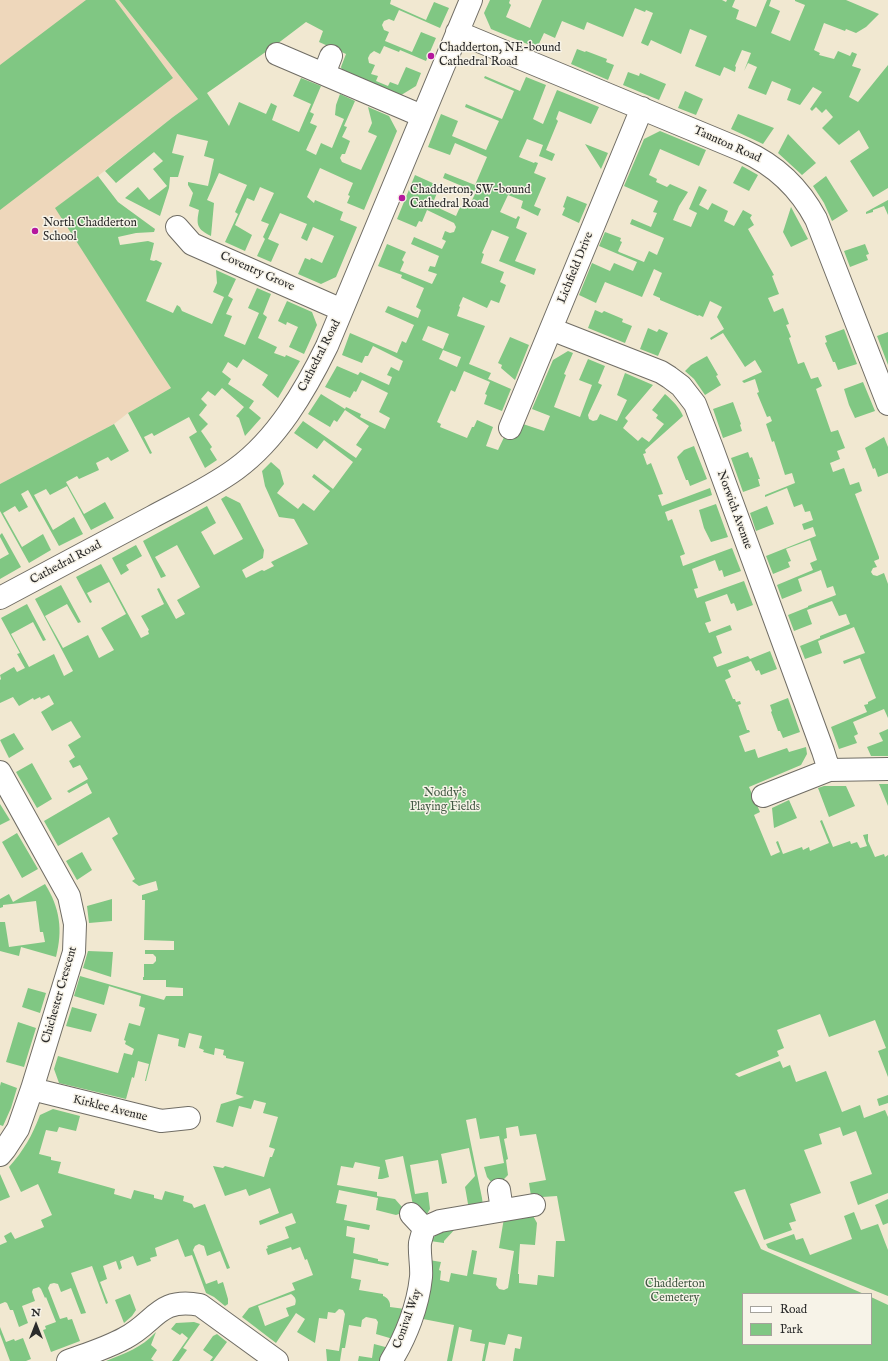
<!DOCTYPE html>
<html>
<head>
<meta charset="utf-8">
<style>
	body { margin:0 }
	#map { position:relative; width:888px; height:1361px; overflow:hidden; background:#f1e8d1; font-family:"IM FELL English",serif }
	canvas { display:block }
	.legend { position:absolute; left:742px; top:1293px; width:130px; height:52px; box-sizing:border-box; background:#f7f3e8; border:1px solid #a5a39c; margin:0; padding:5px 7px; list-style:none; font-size:12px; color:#2b2b2b }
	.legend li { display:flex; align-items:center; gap:8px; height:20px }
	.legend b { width:20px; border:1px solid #a5a39c }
	.north { position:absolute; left:16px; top:1305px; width:40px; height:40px; -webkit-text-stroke:3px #f7f3e8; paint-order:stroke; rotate:0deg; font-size:11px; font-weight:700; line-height:16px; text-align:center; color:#2b2b2b }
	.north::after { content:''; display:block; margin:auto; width:14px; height:18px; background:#2b2b2b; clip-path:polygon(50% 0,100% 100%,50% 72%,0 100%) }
</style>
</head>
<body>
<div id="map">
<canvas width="888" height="1361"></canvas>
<ul class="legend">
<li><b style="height:5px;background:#fff"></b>Road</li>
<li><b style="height:11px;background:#80c783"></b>Park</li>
</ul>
<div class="north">N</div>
</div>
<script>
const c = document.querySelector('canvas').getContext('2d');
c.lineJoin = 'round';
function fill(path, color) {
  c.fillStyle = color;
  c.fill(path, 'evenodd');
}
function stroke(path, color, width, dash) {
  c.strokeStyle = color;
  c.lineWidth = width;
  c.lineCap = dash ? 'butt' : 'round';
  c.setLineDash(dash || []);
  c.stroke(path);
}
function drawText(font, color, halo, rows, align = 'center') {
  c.font = font + ' "IM FELL English",serif';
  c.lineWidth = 3;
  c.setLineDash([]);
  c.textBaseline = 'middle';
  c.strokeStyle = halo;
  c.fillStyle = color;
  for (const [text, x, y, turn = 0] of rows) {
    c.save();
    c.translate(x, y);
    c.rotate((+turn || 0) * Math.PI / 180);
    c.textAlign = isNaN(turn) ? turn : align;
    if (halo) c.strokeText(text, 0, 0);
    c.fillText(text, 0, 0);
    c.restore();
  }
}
fill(new Path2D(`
	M0 0H119L198 99 173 117 98 176 56 208 155 364 171 388 128 413 114 424 0 484Z`), '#eed7bb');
fill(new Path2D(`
	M86 0H115L173 78 0 210V65Z
	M119 0H391L390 4 426 20 434 2 449 8 440 28 399 10 394 21 389 19 384 21 382 25 384 30 389 32 385 41 412 52 421 32 436 38 426 61 400 50 399 52 384 46 380 54 374 51 370 54 368 58 369 63 375 65 371 74 378 76 376 81 388 86 390 82 398 85 406 67 421 73 416 86 398 97 343 74 341 67 346 54 319 42 323 31 306 22 277 44 207 93 229 126 239 102 266 114 271 103 277 106 272 120 299 132 311 104 293 96 301 78 321 86 310 112 314 114 310 123 317 126 306 150 316 155 321 143 332 148 344 119 335 115 336 105 340 94 355 101 344 126 347 127 342 137 350 141 345 154H342L340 158 342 162 361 170 377 136 368 132 372 123 368 107 389 116 397 131 364 210 347 203 350 196 348 195 353 183 320 168 307 197 314 203 315 200 343 212 340 220 357 227 336 277 321 284 298 274 305 258 310 260 311 258 322 263 334 236 313 227 307 241 301 238 307 224 280 213 268 239 279 244 271 262 257 256 265 239 263 237 269 224 261 221 274 193 260 187 254 201 247 198 235 225 252 235 245 251 225 242 238 214 235 212 247 185 219 173 207 200 214 203 211 236C197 229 196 225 199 210L189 206 193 193 188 185V182L208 186 214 159 204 156 208 141 177 134 172 153 184 156 178 177H170L169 188 160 216 125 198 138 187 149 200 167 186 153 169 163 161 154 152 116 183 105 171 173 117 198 99Z
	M490 0H510L509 3 511 5 506 17 530 28 542 0H722L726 2 727 0H735L732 7 739 10 736 19 756 27 767 0H771L769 6 780 11 771 33 790 41 805 5 795 1V0H846L879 14 866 27 856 33 846 29 845 31 824 23 814 50 820 53 819 55 834 59 838 51 850 56 852 52 857 54 852 66 861 69 849 97 858 102 888 65V188L873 197 850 161 869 148 859 130 839 145 822 128 833 117 826 109 822 113 816 107 812 111 810 109 822 92 813 87 800 105 787 100 791 89 772 81 766 95 748 88 757 67 748 63 744 71 751 53 742 50 735 66 736 67 735 72 724 67 720 76 695 66 707 36 690 29 681 54 651 40 648 46 641 43 653 13 646 10 645 12 635 8 623 37 587 22 584 30 562 21 555 38 544 33 537 48 491 29 484 13Z
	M577 49 585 52 586 51 607 59 606 62 614 65 608 80 571 64Z
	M628 72 639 76 640 73 666 84 659 100 623 85Z
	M485 76 520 91 526 77 546 85 533 119 543 124 557 90 599 107 591 124 559 111 556 119 558 121 546 150 555 154 552 161 539 156 543 145 527 139 519 157 534 163 535 162 538 163 534 173 546 178 534 206 541 209 538 216 521 208 523 201 508 195 500 212 516 219 518 216 520 217 516 228 527 233 515 261 536 269 534 275 499 261 509 237 492 230 482 253 484 254 481 263 504 272 500 282 506 285 499 303 491 300 487 308 463 297 459 306 460 307 457 316 485 326 469 364 491 373 488 379 511 389 502 411 484 404 487 395 485 394 490 382 464 371 455 392 451 390 437 422 441 424 440 427 467 438 472 427H474L477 420 493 427 486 446 498 450 507 431 519 435 523 424 544 431 550 416 532 409 553 360 568 351 573 353 564 374 566 375 554 407 580 417 592 385 579 380 588 359 605 366 598 383 602 385 588 415 589 419 593 421 597 420 600 414 617 421 627 400 617 395 625 373 653 385 625 418 628 421 623 428 638 441 642 437 649 442 664 424 656 418 658 415 652 410 665 394C673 401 679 407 683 416L645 450 646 453 643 454 647 465 651 463 663 494 658 495 662 506 710 488 712 495 665 512 668 521 672 519 685 554 680 556 683 566 732 548 741 571 724 577 722 570 719 571 715 560 692 569 698 588 694 589 697 598 744 581 753 605 737 611 734 603 731 604 727 594 705 602 711 621 705 623 709 633 730 625 732 630 716 636 722 653 713 657 717 667 748 656 750 659 770 651 777 669 761 675 759 670 756 671 751 661 728 670 731 677 725 680 733 699H735L736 702 740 701 741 704 738 705 747 730H749L750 732 739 736 745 752 755 749 758 758 787 748 789 752 806 747 807 754 801 765 749 787 760 812 754 815 771 856 780 852 776 842 778 841 783 854 802 847 803 850 809 847 810 851 829 843 820 821 822 820 833 847 850 841 851 844 857 842 860 848 867 846 863 835 868 834V841L875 857 884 854 885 857 888 855V1077L878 1051 886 1048 875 1020 829 1037 820 1014 777 1030 784 1048 777 1051 779 1056 735 1074 739 1077 780 1061 783 1068 790 1065 796 1082 826 1071 842 1112 860 1105 864 1118 885 1110 888 1117V1193L858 1205 850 1182 872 1174 856 1131 843 1136 840 1127 819 1134 822 1144 804 1150 821 1193 790 1204 796 1221 789 1223 792 1230 764 1240 745 1189 734 1192 761 1249 864 1294H743V1344H871V1297L888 1305V1361H513L515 1348 520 1349 522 1337 508 1334 505 1345 489 1342 485 1361H482L485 1344 470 1341 472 1330 459 1327 452 1361H447L454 1325 423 1319 427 1301 429 1260 441 1262 439 1270 441 1271 440 1280 449 1282 451 1273 467 1276 472 1250 477 1251 473 1274 497 1278 496 1285 499 1289 504 1290 508 1288 514 1251 499 1248 504 1218 532 1214 537 1223 535 1245 520 1244 518 1274H519V1283L537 1285 538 1275 554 1277 556 1241H565L557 1196 542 1197 531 1196 529 1183 546 1180 536 1134 520 1136 518 1126 506 1128 507 1138 504 1139 508 1159 506 1160 508 1175 502 1181 492 1183 487 1177 484 1167 504 1163 499 1136 480 1139 476 1118 466 1120 482 1198 483 1206 472 1208 468 1204 465 1187 475 1176 469 1148 441 1154 447 1183 442 1184 438 1160 410 1165 415 1194 428 1192 430 1209 427 1214 422 1212 413 1205 403 1156 385 1160 389 1177 382 1179H378L380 1167 355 1162 353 1168 341 1166 337 1185 377 1192V1196L395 1199 402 1207 399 1214 396 1215 376 1210 378 1198 339 1190 336 1203 347 1205 344 1220 370 1225 369 1230 347 1226 346 1236 355 1238 353 1253 378 1259V1261L389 1263 388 1266 354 1259 351 1278 361 1280 359 1290 383 1294V1296C387 1297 391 1302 390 1307L405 1309 393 1339 376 1334 378 1322 376 1319 366 1317 362 1320 361 1327 349 1325 345 1348H342L340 1361H327L326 1349 339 1351 345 1314 343 1310 339 1309 335 1313 328 1312 327 1319 319 1318 315 1343 297 1332 305 1319 296 1313 276 1343 242 1317 249 1308 295 1290 292 1283 313 1275 307 1259 305 1260 300 1247 292 1250 291 1247 268 1255 266 1249 268 1248 267 1246 289 1238 285 1227 296 1223 292 1213 260 1225 259 1221 279 1213 270 1188 249 1196 246 1189 225 1196 213 1166 223 1168 225 1166 264 1177 270 1157H272L275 1149 269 1147 278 1117 263 1113 266 1103 254 1100 251 1109 239 1106 233 1127 216 1122 221 1104 244 1097 236 1094 244 1062 226 1058V1056L223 1055 224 1050 215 1048 214 1055 203 1052 204 1050 199 1048 202 1036 189 1033 185 1048 178 1046 179 1039 158 1034 146 1081H145L149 1064 138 1061 134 1078 132 1077 126 1099 59 1083 54 1069 58 1056 118 1073 124 1053 132 1055 134 1049 125 1044 126 1041 124 1040 129 1023 140 1026 145 1008 139 1006 141 996 109 986 104 1005 74 996 80 976 164 1000 166 996H183V988L166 987V980H143V977H144V964H153L156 961V957L153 954H145V950H174V941L144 940 145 900H142V895L158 890 156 881 139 886 132 881 135 879 112 838 118 834 109 817 58 846 44 821 92 793 87 783 69 793 67 791 88 779 80 765 73 768 69 761 75 757 68 745 81 737 71 721 52 731 41 712 54 704 49 695 41 699 40 697 34 700 33 698 19 706 13 697 0 703V680L1 679 0 675 14 667 17 672 25 668 17 654 20 653 1 618 27 604 46 640 43 641 33 622 11 634 29 667 54 654 64 676 73 671 35 599 61 585 81 622 78 623 67 604 45 616 63 648 88 635 99 658 114 650 101 628 126 614 109 582 87 593 92 602 90 603 76 577 101 564 141 638 149 634 148 631 149 630 141 616 164 604 157 589 159 588 176 619 185 614 177 600 200 587 177 545 155 557 166 576 161 578 143 541 207 506 216 523 201 532 214 555 243 539 221 499 226 496 240 503 264 550 263 558 242 570 246 578 262 570 264 571 274 566 271 562 308 544 294 519 279 517 265 486 262 471 271 462 280 470 284 484 277 493 298 509 303 503 314 511 330 491 312 477 314 474 333 489 353 462 324 440 317 449 294 433 303 421 356 458 362 449 356 445 369 426 345 410 337 422 334 420 330 427 308 414 321 394 345 409 346 407 361 414 360 417 385 429 390 418 379 412 388 393 362 380 356 392 354 391 350 398 325 387 337 366 358 375 360 372 389 385 392 377 387 375 391 367 399 371 403 361 373 346 368 356H365L362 363 342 355 350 333 397 353 402 341 406 343 414 325 385 312 388 306 418 318 421 310 416 307 424 288 401 278 402 275 378 266 387 244 406 252 402 260 404 262 400 271 432 284 437 274 428 271 430 266 435 267 439 256 411 244 414 237 442 249 446 241 442 239 445 231 450 233 454 232 456 227 454 223 427 210 422 222 419 221 416 227 397 219 415 175 437 185 435 191 437 193 432 205 456 216 460 207 465 209 468 201 471 202 476 192 443 178 445 173 475 185 487 157 455 143 450 155 428 147 441 114 458 121 452 136 486 150 499 121 465 107 466 104 502 119 514 91 484 78ZM428 326 449 334 443 349 422 340ZM443 350 461 357 457 367 439 359ZM291 1294C295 1297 297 1299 295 1305L286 1308 289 1316 265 1326 258 1306Z
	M685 91 703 99 696 115 678 108Z
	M738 114 774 128 763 144 731 129Z
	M660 131 706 150 699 166 660 149 649 175 657 179 656 182 667 187 670 184 688 192 679 206 673 220 691 227 697 213 689 209 699 186 707 190 699 205 708 210 712 203 728 211 724 221 734 226 743 210 752 215 750 218 754 225 748 229 774 275 772 276 779 294 768 298 774 312 783 308 789 324 786 325 791 337 789 338 798 364 804 362 811 379 818 377 822 386 816 389 831 432 838 430 845 448 837 451 840 459 830 463 833 472 844 468 850 485 859 482 862 491 855 494 879 557V559L874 561 877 567 873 568 871 572 873 575 877 576 884 573 888 584V718L884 709 853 722 858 734 854 736 857 743 839 749 831 727 867 712 864 705 868 704V702L876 698 860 658 844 664 843 661 865 653 854 627 818 641 822 653 805 659 800 646 820 638V636L850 624 846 614 839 616 832 601 807 610 812 624 794 631 788 615 808 607V606L836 595 833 586 827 588 821 570 798 579 802 591 782 599 777 585 813 570 810 563 817 560 810 540 786 549 791 561 788 562 790 567 773 574 766 556 816 536 813 527 804 530 802 524 813 520 810 511 805 512 802 504 794 507 787 488 765 497V495L795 483 792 473 785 475 774 441 772 442 766 424 772 421 770 416 767 417 757 393 759 392 755 379 744 383 742 381 762 372 755 360 745 367 723 333 711 340 710 338 724 329 717 317 722 307 710 301 703 317 699 315 698 316 660 300V298L653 295 662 273 654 269 642 297 605 282 596 303 579 295 592 263 610 271 614 263 633 271 637 262 599 246 605 232 621 238 620 241 622 242 618 251 619 252 644 262 649 251 657 255 664 238 630 224 632 219 651 227 657 213 653 212 658 201 624 186 644 139Z
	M788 134 816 163 802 175 778 153Z
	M585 144 608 153 601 169Z
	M742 166 758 175 749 191 733 183Z
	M98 176 118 202 155 229 154 232 136 233 118 237 120 245 148 241 154 243 150 260 154 261 156 260 162 263 146 301 173 313 177 305 180 307 182 311 212 324 224 297 213 292 217 283 216 270 236 279 228 296 233 299 226 314 232 316 224 336 245 345 259 313 248 308 257 288 271 294 263 314 267 317 258 338 277 347 274 353 285 357 286 355 300 361 278 398 262 385 268 375 243 359 237 368 228 362 222 372 231 379 228 384 254 401 249 408 261 418 245 436 239 418 236 416 244 407 222 388 215 396 208 391 201 399 207 405 199 415 208 424 201 431 212 447 210 449 217 460 205 468 189 437 197 432 189 417 154 436 152 433 144 437 152 453 150 454 128 413 171 388 155 364 55 208Z
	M826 176 848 211 832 221 824 203 813 186Z
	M567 196 587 204 579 223 562 215 565 208 563 207Z
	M888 200V215L884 206 873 210V212L866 214V212Z
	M791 207 808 239 791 247 783 232Z
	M865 244 869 254 866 255 868 260 850 267 844 251Z
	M287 301 312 312 317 325 304 354 289 347 298 327 287 322 286 325 278 321Z
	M595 310 602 313 604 311 623 319 622 322 632 326 625 343 588 328Z
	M648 328 657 332 659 329 668 333 658 356 640 349Z
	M844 329 857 364 838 370 835 362H833L825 343 827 342 825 336Z
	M888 332V365L877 336Z
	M510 337 529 345 515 380 501 368 502 365 498 363Z
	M707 356 718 375 716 376 721 385 705 395 694 379 685 371 691 365Z
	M863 382 875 411 855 418 849 405 844 389Z
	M733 402 741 424 740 425 742 431 723 438 713 409Z
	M114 424 129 451 111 461 108 457 96 463 99 470 79 479 77 476 66 482 84 514 105 502 114 518 91 530 67 486 50 495 46 489 34 495 53 530 74 517 83 534 59 546 28 490 21 494 28 507 19 512 15 506 3 513 22 547 43 534 51 550 29 563 0 511V484Z
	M884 437 888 447V473L878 477 875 468 873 469 865 448Z
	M694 446 707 479 690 486 688 480H686L677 457 684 450Z
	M748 452 750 458 752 457 760 479H758L760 486 743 492 731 458Z
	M716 504 728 537 711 542 704 528 699 510Z
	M767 506 774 524 756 531 750 513Z
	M2 533 21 567 0 579V559L9 554 0 537V535Z
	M136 545 142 556 126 565 129 570 121 575 112 558Z
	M788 698 800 732 783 738 780 731H778L771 712 772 711 770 705Z
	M888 729V756H871L867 747 883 741 879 733Z
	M14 733 24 749 9 758 0 740Z
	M32 763 52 799 37 808 16 772Z
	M879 784H888V806Z
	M824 786H846L855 806 829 817 818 788Z
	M789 800 797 818 774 828 772 808Z
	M0 804 10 820 0 825Z
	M17 833 38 869 22 878 2 842Z
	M82 852 92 870 77 880 66 861Z
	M45 884C60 908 63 930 56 957L21 947 19 956 0 951V922H5L9 947 45 942 43 932H40L36 901 3 905V907L0 908V899L9 894 13 902Z
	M112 899V921L89 923 87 906Z
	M88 951 113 952 111 977 83 968Z
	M28 988 46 993 40 1013 22 1007Z
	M72 1007 97 1014 91 1032 66 1026Z
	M18 1022 36 1028 24 1067 6 1062Z
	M1 1082 17 1088 11 1108 3 1126 0 1125V1086Z
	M888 1095V1103L879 1106 877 1099Z
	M53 1109 80 1116 76 1131 59 1127 57 1132 46 1130 39 1154 51 1157V1160L61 1162 58 1173 115 1189 114 1194 131 1199 134 1190 154 1195V1198L162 1200 165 1191 184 1196 183 1201 192 1204 194 1208 205 1204 230 1268 227 1269 220 1251 207 1256 204 1246 199 1244 195 1246 193 1250 206 1284 217 1280 218 1284 223 1282 228 1299V1304L225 1306 214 1297 206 1293 192 1255 185 1257 178 1239 155 1248 157 1256 150 1258 151 1261 137 1266 133 1256 120 1261 122 1268 119 1270 116 1261 103 1266 107 1279 100 1282 108 1303 106 1304 92 1266 71 1273 86 1313 81 1314 71 1288 61 1292 58 1284 54 1283 50 1284 48 1288 60 1319 67 1317 68 1320 72 1319 80 1341 51 1352 43 1330 46 1329 45 1326 56 1322 46 1297 45 1298 41 1289 39 1287 33 1289 32 1292 35 1301 22 1306 28 1323 19 1327 13 1310H10L7 1303 5 1302 0 1304V1245L7 1242 4 1236 11 1232 15 1239 44 1227 41 1220 52 1215 38 1184 21 1192 9 1167C24 1150 32 1136 40 1115Z
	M0 1174 10 1197 0 1201Z
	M888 1199V1223L883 1225 875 1205Z
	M854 1212 861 1230 878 1224 888 1250V1296L768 1248 766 1244 794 1234 796 1240 803 1238 810 1255 852 1239 844 1216Z
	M456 1228 444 1241V1243L430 1241 441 1230Z
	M130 1294 136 1310 132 1316 124 1323 115 1300Z
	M194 1322 200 1324 183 1348 187 1350 179 1361H172L188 1338 182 1333 180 1335 171 1329 176 1323Z
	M0 1327 6 1342 14 1339 15 1341 23 1338 31 1359 26 1361H10L0 1334Z
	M156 1332 151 1345 157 1350 151 1359 154 1361H106C126 1353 141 1348 156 1332Z
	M217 1334 227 1342 213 1361H210L213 1357 203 1350 213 1336Z
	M374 1344 389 1348 382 1361H358L359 1356 372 1358Z`), '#80c783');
const minor = new Path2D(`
	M457 32 744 151C775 165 800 189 816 219L888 404
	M277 54 422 116
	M324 74 331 56
	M177 227 192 244 342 310
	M551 329 661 372 669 377 681 386 695 404 712 448 823 751 829 770
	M510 428 642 108
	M0 598C50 571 101 544 152 517 180 502 210 488 236 469 277 439 305 391 327 346L471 0
	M0 772 69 896 75 924 74 952 32 1089 18 1129 5 1149 0 1155
	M763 796 829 770 888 769
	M32 1089 161 1121 189 1118
	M499 1190 502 1210
	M424 1228 440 1221 534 1205
	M68 1361C87 1354 107 1348 125 1338 156 1322 158 1297 200 1305L277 1361
	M391 1361C406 1337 418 1306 421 1277 422 1266 419 1254 420 1243 421 1238 423 1233 424 1228L411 1214`);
stroke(minor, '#706d65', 24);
stroke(minor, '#fff', 22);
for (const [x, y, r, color] of [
	[431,56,4,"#b5179e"],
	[402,198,4,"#b5179e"],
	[35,231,4,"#b5179e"]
]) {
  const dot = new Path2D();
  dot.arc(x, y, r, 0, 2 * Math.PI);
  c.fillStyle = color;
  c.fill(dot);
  stroke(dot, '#f7f3e8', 1.5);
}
drawText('12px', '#2b2b2b', '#f7f3e8', [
	["Chadderton, NE-bound",439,49],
	["Cathedral Road",439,63],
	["Chadderton, SW-bound",410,191],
	["Cathedral Road",410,205],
	["North Chadderton",43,224],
	["School",43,238]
], 'left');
drawText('12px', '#2b2b2b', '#f7f3e8', [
	["Taunton Road",727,145,24],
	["Lichfield Drive",576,268,-68],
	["Coventry Grove",257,272,24],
	["Cathedral Road",320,356,-63],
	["Norwich Avenue",734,510,70],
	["Cathedral Road",66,563,-28],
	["Chichester Crescent",60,995,-74],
	["Kirklee Avenue",110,1109,14],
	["Conival Way",408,1319,-70]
]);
drawText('12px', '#445a45', '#f7f3e8', [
	["Noddy's",445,794],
	["Playing Fields",445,808],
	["Chadderton",675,1285],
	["Cemetery",675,1299]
]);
</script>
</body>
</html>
